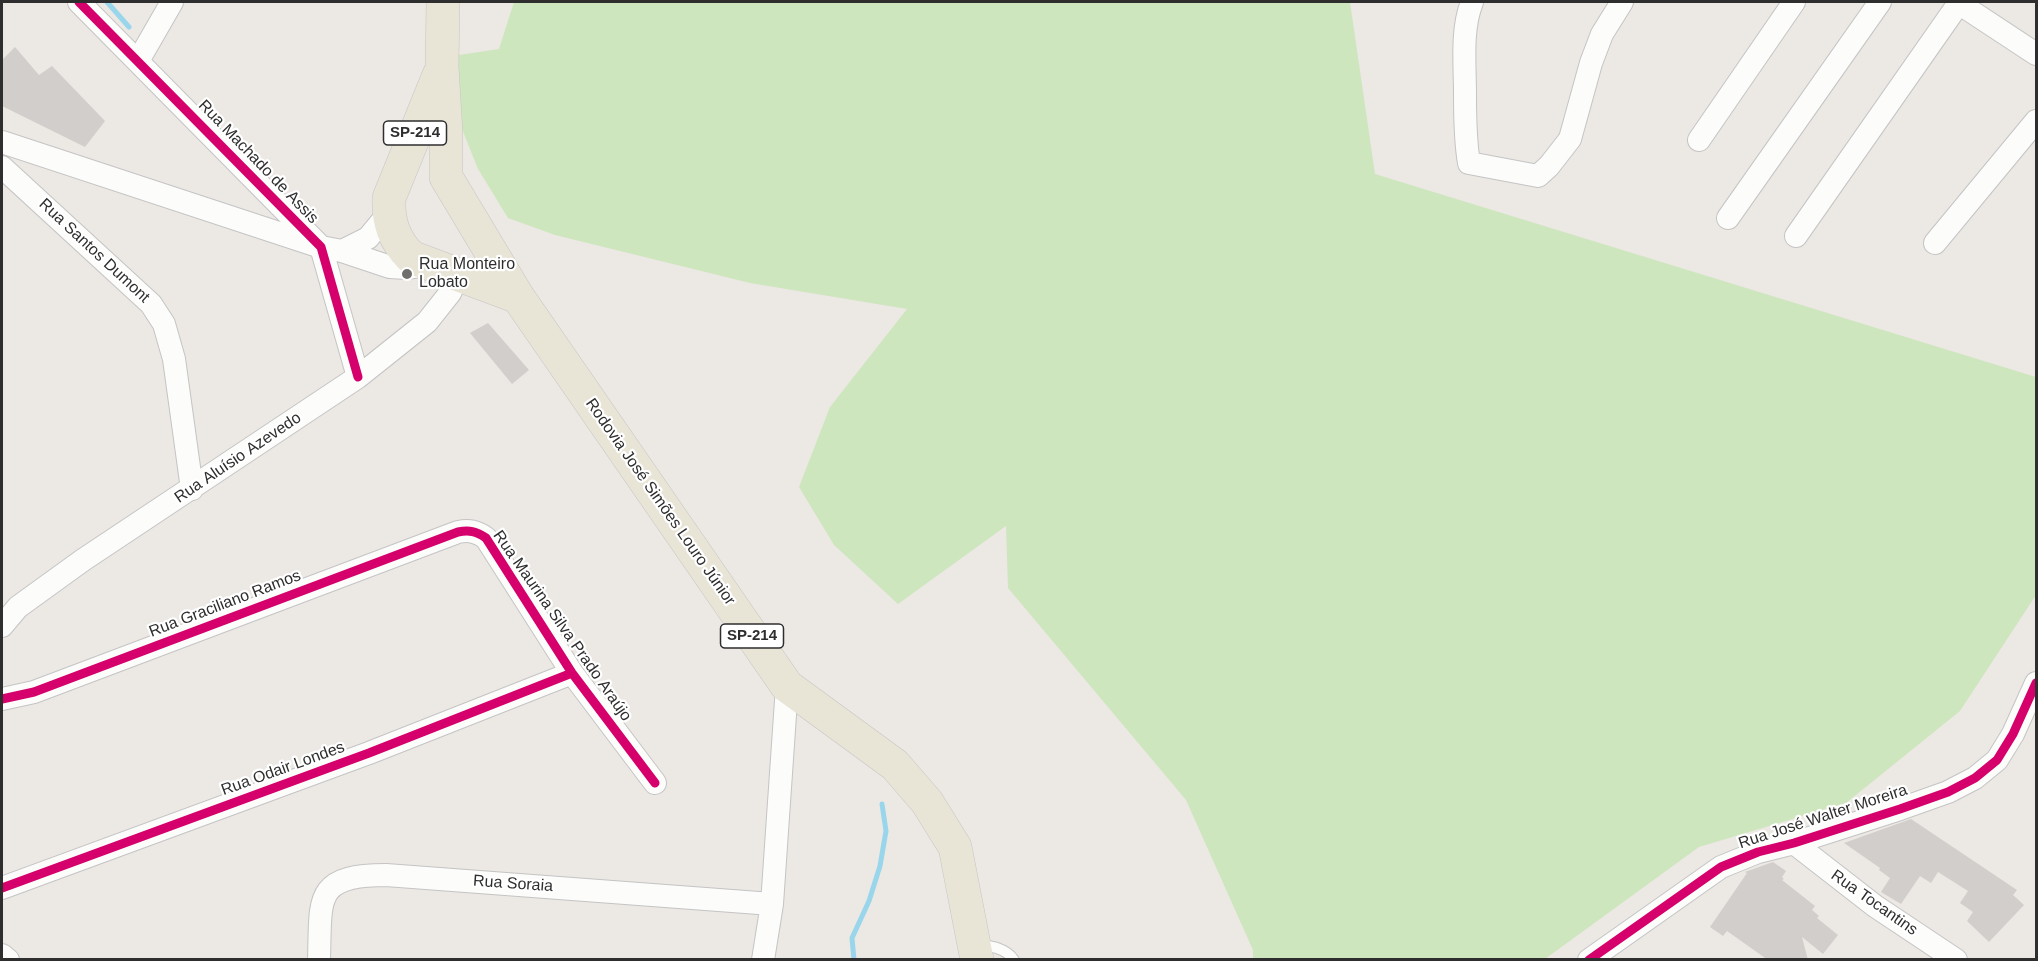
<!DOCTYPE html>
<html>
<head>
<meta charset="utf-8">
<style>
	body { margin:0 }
	#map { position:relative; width:2038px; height:961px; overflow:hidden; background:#ece8e4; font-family:Arial,sans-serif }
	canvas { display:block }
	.frame { position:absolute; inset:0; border:3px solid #2e2e2e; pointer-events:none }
</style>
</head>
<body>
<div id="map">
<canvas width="2038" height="961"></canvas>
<div class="frame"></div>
</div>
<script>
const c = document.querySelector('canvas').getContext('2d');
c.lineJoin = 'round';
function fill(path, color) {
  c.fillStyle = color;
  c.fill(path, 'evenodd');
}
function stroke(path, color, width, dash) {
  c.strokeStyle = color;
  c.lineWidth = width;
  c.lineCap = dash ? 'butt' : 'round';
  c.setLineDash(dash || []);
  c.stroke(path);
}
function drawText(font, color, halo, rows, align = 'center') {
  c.font = font + ' Arial,sans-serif';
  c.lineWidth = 4.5;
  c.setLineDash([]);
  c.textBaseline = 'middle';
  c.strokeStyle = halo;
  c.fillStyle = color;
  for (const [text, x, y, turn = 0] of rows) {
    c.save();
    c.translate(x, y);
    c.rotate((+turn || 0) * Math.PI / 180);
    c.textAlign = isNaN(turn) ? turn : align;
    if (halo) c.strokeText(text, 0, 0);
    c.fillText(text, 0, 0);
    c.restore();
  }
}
fill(new Path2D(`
	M514 2H1350L1375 174 2036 377V595L1960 711 1846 803 1699 847 1545 959H1253V950L1186 800 1008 588 1006 526 898 604 834 545 799 487 830 407 907 309 750 283 555 235 508 218 478 169 452 104V56L499 49Z`), '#cee6be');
stroke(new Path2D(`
	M107 2 129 27
	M854 960 852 938 869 901 880 866 886 831 882 804`), '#99d6ec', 5);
fill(new Path2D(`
	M15 47 39 75 52 66 105 121 85 147 2 106V60Z
	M488 323 529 370 512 384 470 333Z
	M1911 819 2017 890 2013 895 2024 905 1989 942 1967 921 1973 912 1960 903 1968 891 1938 872 1931 883 1920 876 1901 904 1881 892 1890 878 1879 870 1880 868 1844 843Z
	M1773 862 1786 871 1782 877 1784 879 1782 880 1815 906 1812 910 1819 916 1817 918 1838 935 1823 954 1802 937 1808 960H1768L1727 931 1723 936 1710 927 1747 873 1745 872Z`), '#d1cecb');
const service = new Path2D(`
	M977 944C990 946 1006 948 1014 960`);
const minor = new Path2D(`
	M79 2 321 247 358 377
	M1472 2C1461 30 1465 64 1465 94 1465 117 1465 140 1469 163L1538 176 1549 166 1570 139 1591 63 1602 34 1622 2
	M1957 2 2036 54
	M138 61 172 2
	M1699 140 1794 2
	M2 142 321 247 342 251 390 267 406 268 427 265
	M2 167 151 304 164 324 174 359 192 489
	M1728 218 1880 2
	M1796 236 1959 3
	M1935 243 2036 121
	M342 251 368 238 388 214
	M2 626 18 607 83 560 358 377 427 322 450 293 459 274
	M2 699 34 692 458 532C469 530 476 531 486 538L572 673 655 783
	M1794 843 1875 906 1956 960
	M2 888 369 753 572 673
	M2 955 8 960
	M319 960C321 899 313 875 386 875L772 904
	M763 960 772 904 787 686
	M1589 960 1721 867 1758 852 1794 843 1900 809 1948 792 1975 778 1997 760 2013 734 2036 683`);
const primary = new Path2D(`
	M443 2 442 67 446 133V177L518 297 787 686 895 765 927 802 955 847 977 960
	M439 75 389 198C388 222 394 240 411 257L518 297`);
stroke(service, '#c5c4c5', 12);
stroke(minor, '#c5c4c5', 24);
stroke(primary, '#c6c5c4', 34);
stroke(service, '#fcfcfb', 10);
stroke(minor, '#fcfcfb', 22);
stroke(primary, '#e8e4d6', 33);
stroke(new Path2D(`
	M79 2 321 247 358 377
	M2 699 34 692 458 532C469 530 476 531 486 538L572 673 655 783
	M2 888 369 753 572 673
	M1589 960 1721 867 1758 852 1794 843 1900 809 1948 792 1975 778 1997 760 2013 734 2036 683`), '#d6006c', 9);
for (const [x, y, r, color] of [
	[407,274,6,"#706f6e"]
]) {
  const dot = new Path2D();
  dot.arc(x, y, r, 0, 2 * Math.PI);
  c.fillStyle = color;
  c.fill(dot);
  stroke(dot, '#fff', 2);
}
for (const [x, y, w] of [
	[415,133,63],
	[752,636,63]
]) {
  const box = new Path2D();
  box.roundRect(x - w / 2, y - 12, w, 24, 4.5);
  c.fillStyle = '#fff';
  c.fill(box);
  stroke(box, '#2e2e2e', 1.5);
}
drawText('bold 15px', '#2e2e2e', null, [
	["SP-214",415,133],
	["SP-214",752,636]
]);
drawText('16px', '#2e2e2e', '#fff', [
	["Rua Machado de Assis",258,162,46],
	["Rua Santos Dumont",94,251,43],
	["Rua Aluísio Azevedo",238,458,-34],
	["Rodovia José Simões Louro Júnior",660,502,55],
	["Rua Graciliano Ramos",225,604,-21],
	["Rua Maurina Silva Prado Araújo",562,626,55],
	["Rua Odair Londes",283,769,-20],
	["Rua José Walter Moreira",1823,817,-18],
	["Rua Soraia",513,884,4],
	["Rua Tocantins",1874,903,35]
]);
drawText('16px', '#2e2e2e', '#fff', [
	["Rua Monteiro",419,265],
	["Lobato",419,283]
], 'left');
</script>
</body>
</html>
